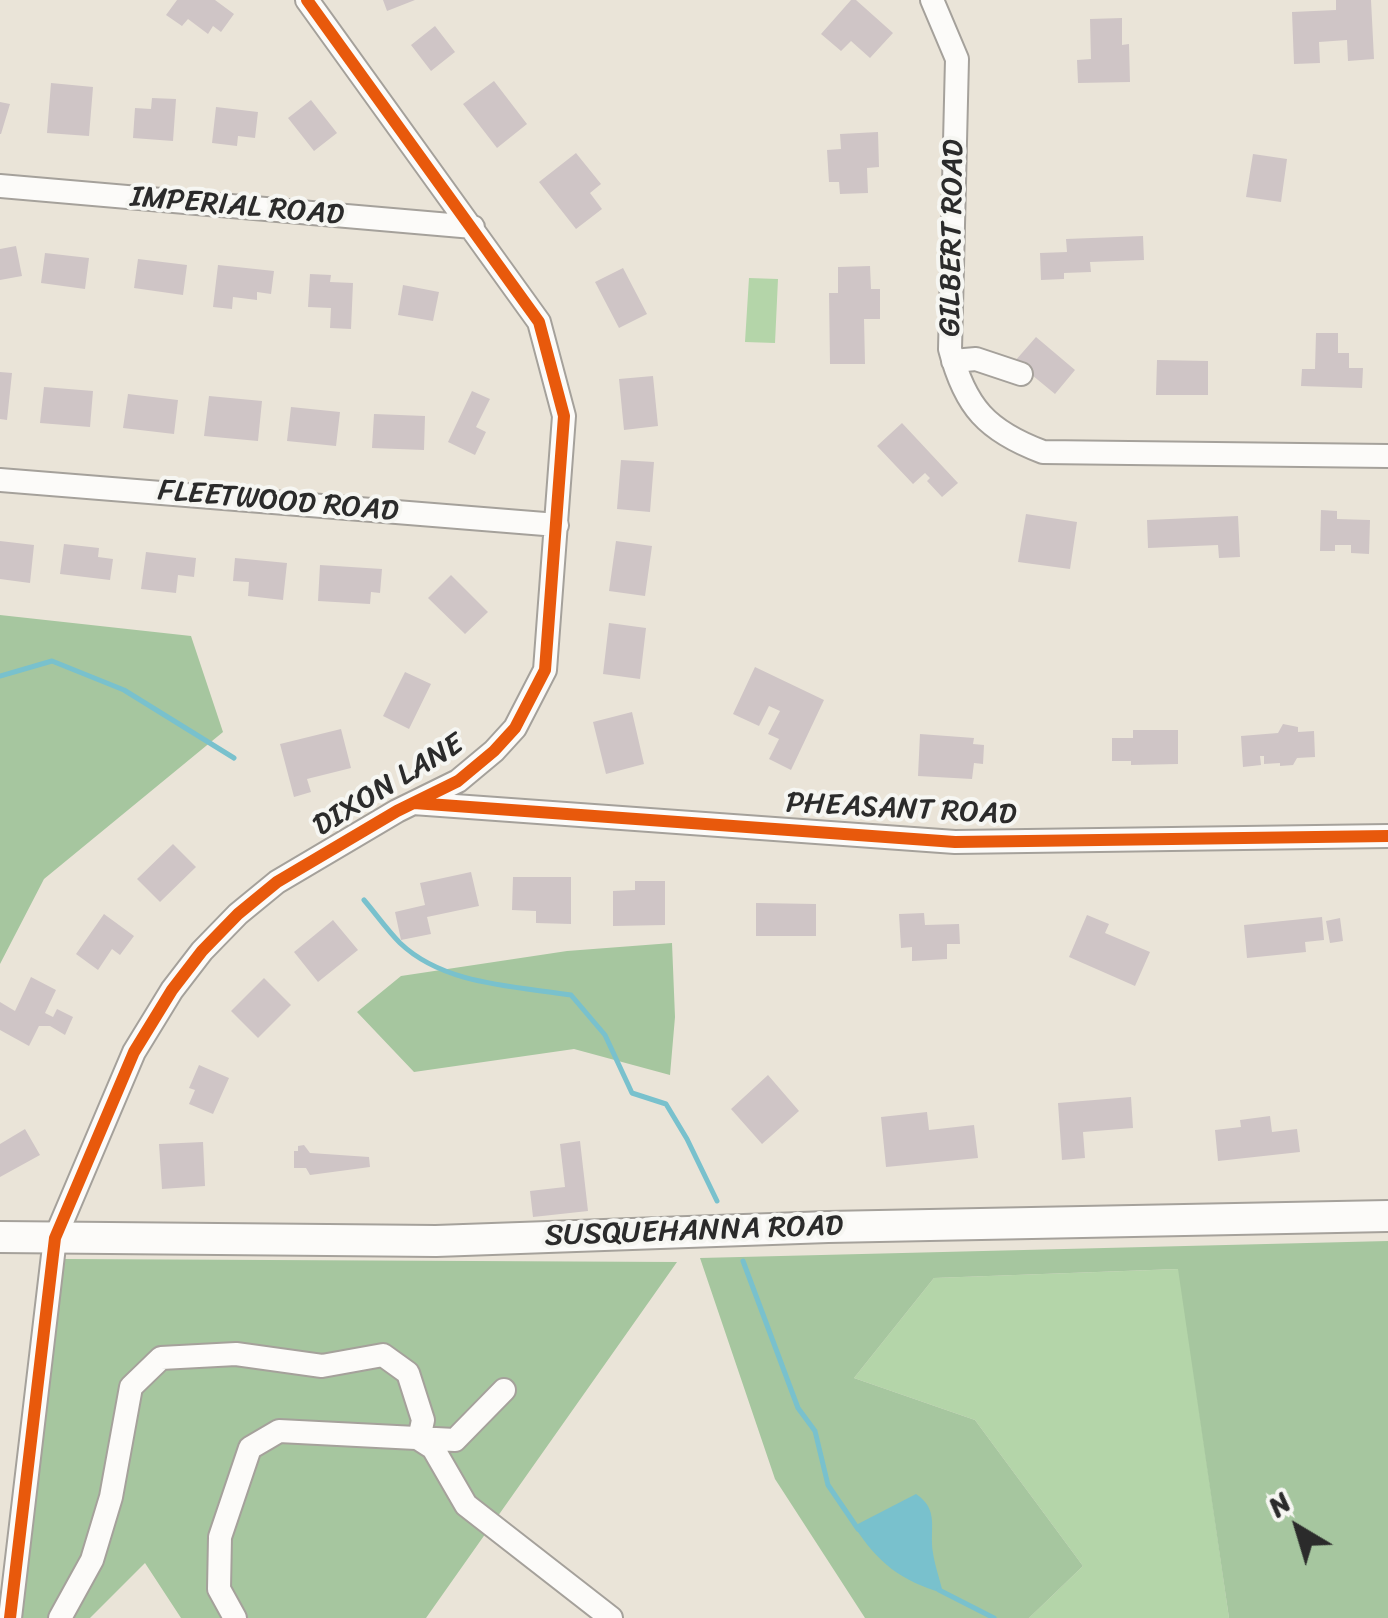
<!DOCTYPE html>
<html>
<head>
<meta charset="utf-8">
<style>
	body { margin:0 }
	#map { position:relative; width:1388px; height:1618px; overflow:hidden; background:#eae4d8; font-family:Sriracha,sans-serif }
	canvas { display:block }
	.north { position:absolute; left:1248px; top:1478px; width:100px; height:100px; -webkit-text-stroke:8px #f6f6f2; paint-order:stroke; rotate:322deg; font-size:28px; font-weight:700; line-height:40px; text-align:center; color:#2b2b2b }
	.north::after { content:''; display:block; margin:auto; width:35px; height:45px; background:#2b2b2b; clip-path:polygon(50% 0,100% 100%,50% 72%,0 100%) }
</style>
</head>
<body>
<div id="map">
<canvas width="1388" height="1618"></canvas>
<div class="north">N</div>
</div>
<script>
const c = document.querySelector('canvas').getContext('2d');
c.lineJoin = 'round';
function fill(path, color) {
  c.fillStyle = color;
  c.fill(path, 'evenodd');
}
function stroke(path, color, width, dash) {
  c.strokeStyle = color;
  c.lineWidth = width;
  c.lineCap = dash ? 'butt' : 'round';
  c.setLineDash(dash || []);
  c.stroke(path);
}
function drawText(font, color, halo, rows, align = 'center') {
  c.font = font + ' Sriracha,sans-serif';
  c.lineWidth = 8;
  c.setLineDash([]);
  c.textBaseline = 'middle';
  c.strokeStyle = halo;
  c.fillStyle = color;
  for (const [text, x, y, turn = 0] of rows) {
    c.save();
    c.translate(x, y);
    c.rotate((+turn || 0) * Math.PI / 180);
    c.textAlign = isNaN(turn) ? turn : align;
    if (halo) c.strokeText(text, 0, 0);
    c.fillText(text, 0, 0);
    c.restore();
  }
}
fill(new Path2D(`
	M749 278 778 279 775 343 745 342Z
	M1179 1269 1229 1618H1029L1083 1566 975 1420 854 1378 934 1278Z`), '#b4d5a9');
fill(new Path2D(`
	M0 615 191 636 223 732 44 879 0 964Z
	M672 943 675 1017 670 1075 574 1049 414 1072 357 1012 401 976 567 951Z
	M1388 1241V1618H1229L1178 1269 934 1278 854 1378 975 1420 1083 1566 1029 1618H865L775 1479 700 1258Z
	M65 1259 677 1262 426 1618H181L145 1563 90 1618H17Z`), '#a6c69f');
fill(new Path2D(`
	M916 1494C940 1510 929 1529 933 1553 935 1566 940 1580 943 1593 901 1581 878 1563 854 1526Z`), '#79c1cd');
stroke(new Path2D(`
	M0 676 52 661 124 690 234 758
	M364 900C376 914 387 930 400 943 444 985 514 986 571 995L605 1035 632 1093 666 1104 687 1139 717 1201
	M743 1261 798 1408 815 1431 828 1485 858 1529
	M939 1590 994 1618`), '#79c1cd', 5);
fill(new Path2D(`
	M177 0H215L234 14 221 32 213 26 208 34 188 19 182 26 166 15Z
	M383 0H415L387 11Z
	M851 0H856L893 33 870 58 851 41 841 51 821 34Z
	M1336 0H1371L1374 59 1348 61 1347 40 1319 42 1320 63 1294 64 1292 12 1336 10Z
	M1122 18V45L1129 44 1130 82 1078 83 1077 60 1091 59 1090 19Z
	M435 26 455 52 431 71 411 45Z
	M494 81 527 124 497 148 463 104Z
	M51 83 93 87 89 136 47 133Z
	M152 98 176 99 173 141 133 138 135 108 151 109Z
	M311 100 337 133 314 151 288 118Z
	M0 102 10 104 1 134H0Z
	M216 107 258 112 255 138 238 136 237 146 212 143Z
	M878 132 879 167 867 168 868 193 840 194 839 182H829L827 150 841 149 840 134Z
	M576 153 601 184 590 193 602 209 576 229 539 182Z
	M1253 154 1287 159 1281 202 1246 197Z
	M1143 236 1144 260 1090 262 1091 272 1064 273V279L1041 280 1040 253 1067 252 1066 239Z
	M16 246 22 276 0 280V249Z
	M45 253 89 258 85 289 41 283Z
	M138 259 187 265 183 295 134 288Z
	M218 265 274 271 271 294 257 292V300L233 297 232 309 213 307Z
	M870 266 871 289H880V319H864L865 364H830L829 293H838V267Z
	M623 268 647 314 619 328 595 282Z
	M310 274 331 275 330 282 353 283 351 329 330 328 331 308 308 307Z
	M403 285 439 292 433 321 398 315Z
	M1316 333H1338V353H1349V368H1363L1362 388 1301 386 1302 369H1315Z
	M1036 337 1075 370 1055 394 1015 361Z
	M1157 360 1208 361V395H1156Z
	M0 372 12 373 7 420 0 419Z
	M653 376 658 426 624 430 619 379Z
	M44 387 93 391 90 427 40 423Z
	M472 391 490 399 476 427 486 432 475 455 448 442Z
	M128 394 178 400 174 434 123 428Z
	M209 396 262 401 258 441 204 436Z
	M291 407 340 412 336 446 287 441Z
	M374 414 425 416 424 450 372 448Z
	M902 423 958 483 942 497 927 481 930 478 925 473 913 484 877 446Z
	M621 460 654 462 650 512 617 509Z
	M1321 510 1337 511V519L1370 520 1369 554 1351 553V545H1335V551H1320Z
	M1026 514 1077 522 1070 569 1018 562Z
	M1238 516 1240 557 1219 558 1218 545 1148 548 1147 520Z
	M0 541 34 545 30 583 0 579Z
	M616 541 652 546 645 596 609 591Z
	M64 544 99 548 98 557 113 559 110 580 60 574Z
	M146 552 196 558 194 577 178 575 176 593 141 589Z
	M235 558 287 563 283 600 248 596 249 582 233 581Z
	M320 565 382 569 380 593 371 592 370 604 318 601Z
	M451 575 488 612 465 634 428 598Z
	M609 623 646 628 640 679 603 674Z
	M755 667 824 700 791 770 769 759 779 739 768 734 780 711 769 706 759 726 733 714Z
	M405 672 431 684 409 729 383 716Z
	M632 712 644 764 606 774 593 722Z
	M1283 724 1298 727V732L1314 731 1315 757 1297 758 1293 765 1280 766V763L1264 764V756H1260L1261 765 1243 767 1241 736 1278 733Z
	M341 729 351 768 307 779 311 792 294 797 280 744Z
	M1133 730H1178V764L1131 765V761H1112V738H1133Z
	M920 734 974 738 973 744 984 745 983 764 974 763 972 779 918 776Z
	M173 844 196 867 160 902 137 879Z
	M471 872 479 906 427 917 431 934 401 940 395 912 425 905 420 883Z
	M513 877H571V924L536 923V911L512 910Z
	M635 881H665V925L613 926V891L635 890Z
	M756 903 816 904V936H756Z
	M924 913 925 925 959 924 960 944H947V959L912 961V947L901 948 899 914Z
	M104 914 134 936 120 955 112 949 98 970 76 954Z
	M1087 915 1109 924 1105 933 1150 952 1135 986 1069 957Z
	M1322 917 1324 940 1305 942 1306 952 1247 958 1244 925Z
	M1340 918 1343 941 1330 943 1326 921Z
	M333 920 358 950 318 982 294 952Z
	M31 977 56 990 45 1013 53 1017 57 1009 73 1017 65 1035 50 1026H39L29 1046 0 1030V1002L15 1011Z
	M264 978 291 1005 258 1038 231 1011Z
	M199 1065 229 1078 213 1114 189 1104 195 1090 189 1088Z
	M768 1075 799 1111 762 1144 731 1109Z
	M1131 1097 1133 1128 1083 1132 1085 1158 1062 1160 1058 1103Z
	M927 1112 929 1130 974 1125 978 1158 886 1167 881 1117Z
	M1270 1116 1272 1132 1297 1129 1300 1152 1218 1161 1215 1130 1241 1127 1240 1120Z
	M25 1129 40 1155 0 1177V1144Z
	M580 1141 588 1211 533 1217 530 1191 565 1187 560 1144Z
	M203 1142 205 1186 162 1189 159 1144Z
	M304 1145 310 1153 369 1157 370 1167 310 1175 306 1168H294V1151H298V1146Z`), '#cfc5c6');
const minor = new Path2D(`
	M932 0 957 59 950 349C965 407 987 431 1043 452L1388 456
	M0 186 473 227
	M953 361 976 359 1021 374
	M0 480 557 525
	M413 803 955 842 1388 836
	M10 1618 55 1238 134 1052 172 990 202 951 238 914 277 882 397 811 458 781 494 751 515 728 545 670 564 416 539 322 307 0
	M60 1618 92 1560 111 1497 131 1387 161 1358 236 1354 322 1366 383 1355 408 1373 423 1420 419 1439 433 1448 466 1505 611 1618
	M235 1618 219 1589 220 1537 250 1448 279 1431 455 1440 504 1390`);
const major = new Path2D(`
	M0 1237 436 1241 828 1227 1388 1216`);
stroke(minor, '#a5a19b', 26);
stroke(major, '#a5a19b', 34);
stroke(minor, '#fcfbf9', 22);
stroke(major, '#fcfbf9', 30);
stroke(new Path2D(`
	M414 803 955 842 1388 836
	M10 1618 55 1238 134 1052 172 990 202 951 238 914 277 882 397 811 458 781 494 751 515 728 545 670 564 416 539 322 307 0`), '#e8590c', 12);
drawText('30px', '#2b2b2b', '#f6f6f2', [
	["IMPERIAL ROAD",237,207,5],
	["GILBERT ROAD",953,238,-89],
	["FLEETWOOD ROAD",278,502,5],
	["DIXON LANE",389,786,-31],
	["PHEASANT ROAD",901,810,3],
	["SUSQUEHANNA ROAD",694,1232,-2]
]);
</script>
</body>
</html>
